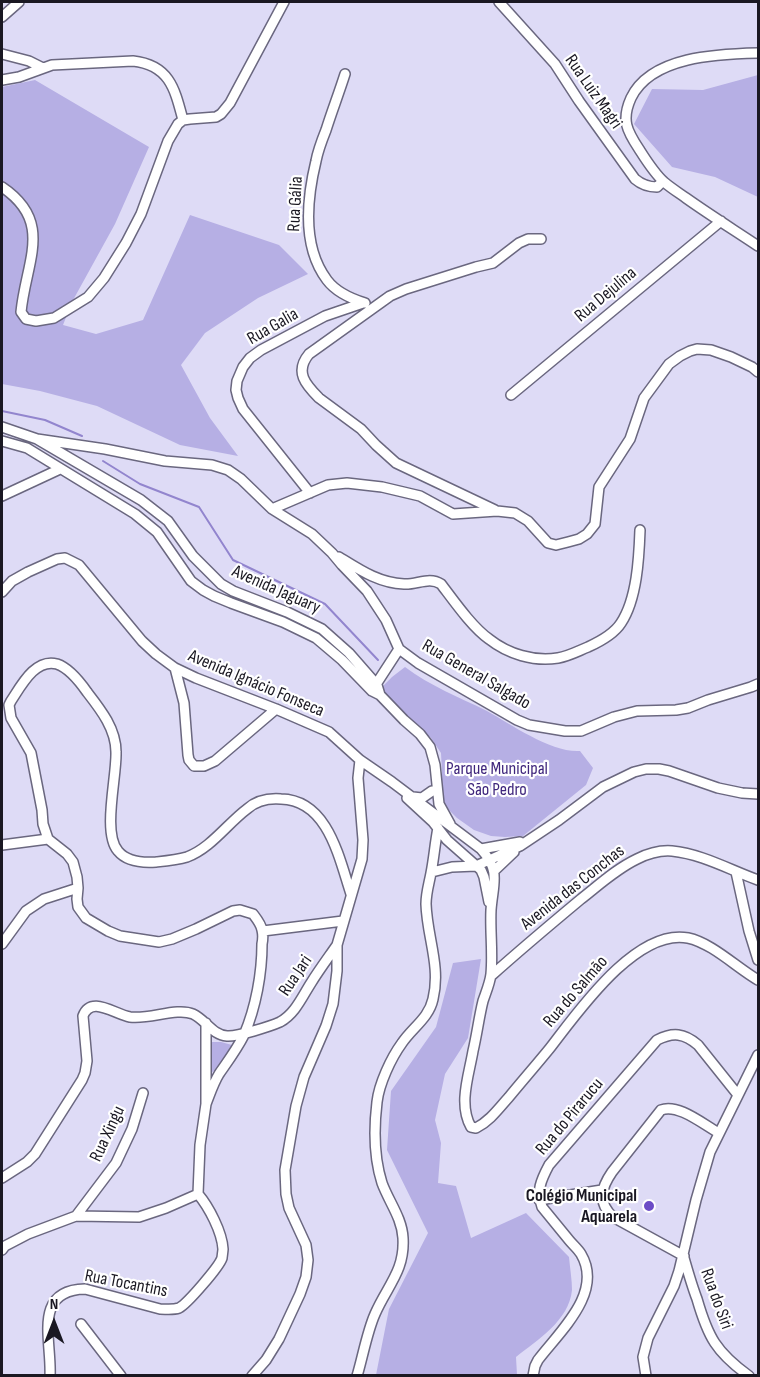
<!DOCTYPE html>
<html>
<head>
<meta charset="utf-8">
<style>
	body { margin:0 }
	#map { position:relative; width:760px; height:1377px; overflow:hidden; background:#dedbf6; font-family:"Sofia Sans Condensed",sans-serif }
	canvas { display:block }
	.frame { position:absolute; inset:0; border:3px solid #1a1822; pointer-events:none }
	.north { position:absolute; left:24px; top:1293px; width:60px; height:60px; -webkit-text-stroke:4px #fff; paint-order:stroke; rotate:0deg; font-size:16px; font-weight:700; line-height:24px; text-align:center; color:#1a1822 }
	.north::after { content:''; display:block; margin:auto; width:21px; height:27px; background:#1a1822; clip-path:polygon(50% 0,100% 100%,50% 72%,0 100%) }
</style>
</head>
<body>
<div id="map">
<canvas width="760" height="1377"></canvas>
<div class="frame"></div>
<div class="north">N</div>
</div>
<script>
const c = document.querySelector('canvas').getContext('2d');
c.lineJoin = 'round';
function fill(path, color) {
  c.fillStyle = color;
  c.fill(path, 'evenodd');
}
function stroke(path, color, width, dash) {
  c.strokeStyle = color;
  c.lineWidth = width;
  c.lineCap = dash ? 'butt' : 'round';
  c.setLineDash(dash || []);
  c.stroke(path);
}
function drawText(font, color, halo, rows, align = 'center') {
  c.font = font + ' "Sofia Sans Condensed",sans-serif';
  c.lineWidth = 4.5;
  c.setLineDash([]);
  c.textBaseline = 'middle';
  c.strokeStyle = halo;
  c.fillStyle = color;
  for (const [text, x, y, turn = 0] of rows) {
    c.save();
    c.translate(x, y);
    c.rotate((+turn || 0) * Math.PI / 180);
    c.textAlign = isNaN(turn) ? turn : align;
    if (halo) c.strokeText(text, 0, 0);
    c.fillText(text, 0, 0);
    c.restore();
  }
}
fill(new Path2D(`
	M758 75V197L715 177 672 167 634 124 652 89 703 90Z
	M35 80 149 147 115 224 72 302 63 325 96 334 143 320 190 215 279 245 308 274 258 298 205 333 181 365 210 418 238 456 180 445 97 406 40 391 2 384V87Z
	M405 667C430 686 459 697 487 711 512 725 552 753 580 751L593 768 586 785 523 836 505 837 491 836 474 830 457 818 446 807 441 793 442 772 441 753 431 738 379 690 392 677Z
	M481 959 468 1038 445 1074 435 1120 441 1143 438 1183 456 1186 471 1238 526 1213 569 1257C570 1268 572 1280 572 1290 569 1321 537 1340 516 1357L517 1375H376L389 1309 428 1233 387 1150 391 1091 436 1027 453 963Z
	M211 1042H221L232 1045C227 1055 219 1067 210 1074L209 1054Z`), '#b6afe4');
stroke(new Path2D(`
	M2 411 45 420 82 436
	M103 461 140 484 199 507 233 560 325 604 378 660`), '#9285ce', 2);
const minor = new Path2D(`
	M499 2 555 64 579 101 635 179C642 185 648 187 657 187L663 181
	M2 17 19 2
	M758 53C718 54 651 56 631 98 621 120 627 131 639 149 646 160 654 173 664 182 671 188 679 193 686 198 710 215 734 230 758 246
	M2 54 29 61 43 68
	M345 74C339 93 332 111 326 130 322 140 318 150 316 161 307 198 302 247 327 280 336 292 352 299 365 303
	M2 80 19 77 52 65 133 61C170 65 175 90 183 120
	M2 187C54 222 26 261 21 312L26 319 36 321 54 318 88 297 104 278 126 243 141 214 168 141 178 124 183 120 190 119 216 117 221 114 230 103 284 2
	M511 395 721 221
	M2 427 37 439 141 500 168 521 193 556 221 584 233 591 287 612 322 629 349 653 377 685 380 695
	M37 439 105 449 165 461 212 465 228 470 241 479 272 509 312 534 332 553 342 565 367 591 386 620 399 649 418 663 517 720 529 725 565 731H581L614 717 637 711 676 710 688 708 708 700 751 687 758 684
	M2 441 27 448 135 514 157 532 191 581 203 590 214 596 231 603 283 622 316 638 342 660 372 691 380 695 404 720 420 734 430 747 435 765 439 804 450 824
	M310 493 243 409 238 398 236 390 237 381 243 367 250 358 261 350 325 316 363 303
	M2 496 60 469
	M272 509 328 485 347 483 382 487 420 496 453 514 497 511 515 513 528 521 548 543 556 545 568 542 579 539 587 534 595 524 599 487 630 439 644 398 669 364 680 356 690 351 697 349 711 350 731 357 752 367 758 372
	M495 510 396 463 376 445 361 429 319 398C306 385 294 372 309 354L390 296 406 289 476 267 493 263 519 243 528 239H541
	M339 557C360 570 379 583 404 584 417 585 429 576 441 584 454 601 472 627 489 639 508 654 534 662 558 658 569 656 578 651 588 647 599 642 614 634 621 623 637 599 639 558 640 530
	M2 592 12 581 28 572 57 559 65 558 79 565 142 641 156 654 175 668 196 678 276 709 329 732 360 760 392 782 481 849C501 871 493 883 491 910 490 931 493 953 491 974 490 983 486 992 483 1001 479 1017 477 1034 473 1051 469 1075 458 1104 471 1127L476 1128C490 1121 499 1108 509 1097 523 1080 537 1064 550 1048 578 1012 636 928 688 938 712 943 737 968 758 980
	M175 668 184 703 188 755 189 760 194 766H204L215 761 276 709
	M373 689 399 649
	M413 797 422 798 432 791
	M407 798 433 822 447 840 481 870 484 877 489 902
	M2 845 48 839
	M481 849 520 842
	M494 871 514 852
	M432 872 452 867 476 866 520 846 559 820 603 787 634 772 646 769H659L669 771 718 788 742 793 758 794
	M736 872 749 931 758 960
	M263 931 343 921
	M2 944 26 911 44 899 78 888
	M491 976C520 950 551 924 581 899 599 885 616 869 637 859 647 854 660 850 672 851 702 854 730 870 758 880
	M206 1104C210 1094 213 1084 219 1074 228 1061 237 1049 244 1035 256 1007 262 973 262 944 263 939 263 934 262 930 261 924 256 918 253 914L240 910 233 911 196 929 172 939 159 942 120 936 108 931 86 918 78 907 77 899 78 888 77 877 73 862 67 854 48 839 43 824 42 810 31 753 11 718 9 705 11 701C21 686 35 658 57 664 69 668 80 682 87 692 101 710 116 729 116 752 117 776 102 833 118 851 127 862 142 863 156 862 166 861 177 860 187 857 211 848 227 824 247 809 257 800 268 798 281 799 328 800 339 858 351 894
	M2 1178 27 1162 35 1154 82 1080 85 1073 87 1061 83 1016C91 995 114 1014 130 1017 149 1020 177 1007 193 1014 206 1020 212 1035 227 1036 237 1037 271 1026 280 1022 295 1014 302 997 311 983 319 970 328 958 337 945
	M539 1200 602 1190
	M76 1216 116 1163 132 1129 143 1093
	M2 1250 5 1246 28 1234 76 1216 139 1217 166 1208 198 1194
	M684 1256 613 1217C597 1202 601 1188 612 1172L661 1110C678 1103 704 1125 719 1133
	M684 1258C688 1272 692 1286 697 1299 708 1337 716 1352 749 1376
	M81 1324 121 1376
	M50 1376C52 1341 32 1290 85 1289L160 1309C167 1309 173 1310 179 1308 187 1304 219 1267 222 1258 222 1257 223 1251 223 1249 222 1232 209 1207 198 1194L200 1145 206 1104V1023
	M252 1376 266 1360 279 1339 300 1294 306 1277 308 1260 306 1245 289 1208 286 1194 285 1170 296 1106 304 1077 326 1026 333 1004 337 971V945L362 859 363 840 358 778 360 760
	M357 1376C363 1356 367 1332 375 1314 387 1286 405 1271 403 1238 402 1218 389 1202 382 1183 374 1158 374 1127 377 1102 379 1084 391 1058 402 1043 412 1028 429 1018 433 999 441 966 427 937 426 904 426 893 429 884 431 873 434 858 435 843 438 828
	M533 1376 535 1366 538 1360C559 1332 604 1293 581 1254 578 1249 573 1245 569 1240 560 1229 551 1218 542 1207 536 1191 541 1180 549 1165L657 1040C673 1032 684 1033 698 1045L738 1095
	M646 1376 643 1357 648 1338 674 1286 679 1271 696 1200 710 1152 758 1055`);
stroke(minor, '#6a677f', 12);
stroke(minor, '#fff', 9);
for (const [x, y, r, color] of [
	[649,1206,6,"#6c4cc6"]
]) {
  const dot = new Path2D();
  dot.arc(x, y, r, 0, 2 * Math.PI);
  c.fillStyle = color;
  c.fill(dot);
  stroke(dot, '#fff', 2);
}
drawText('18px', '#1a1822', '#fff', [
	["Rua Luiz Magri",593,92,55],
	["Rua Gália",296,204,-87],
	["Rua Dejulina",606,295,-40],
	["Rua Galia",273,327,-30],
	["Avenida Jaguary",276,590,24],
	["Rua General Salgado",476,675,30],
	["Avenida Ignácio Fonseca",256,684,23],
	["Avenida das Conchas",573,888,-38],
	["Rua Jari",296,976,-56],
	["Rua do Salmão",576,992,-49],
	["Rua do Pirarucu",570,1117,-50],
	["Rua Xingu",108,1134,-65],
	["Rua Tocantins",126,1284,11],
	["Rua do Siri",716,1299,70]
]);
drawText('18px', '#3f267c', '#fff', [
	["Parque Municipal",497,769],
	["São Pedro",497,790]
]);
drawText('bold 18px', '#1a1822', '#fff', [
	["Colégio Municipal",637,1196],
	["Aquarela",637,1217]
], 'right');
</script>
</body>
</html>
